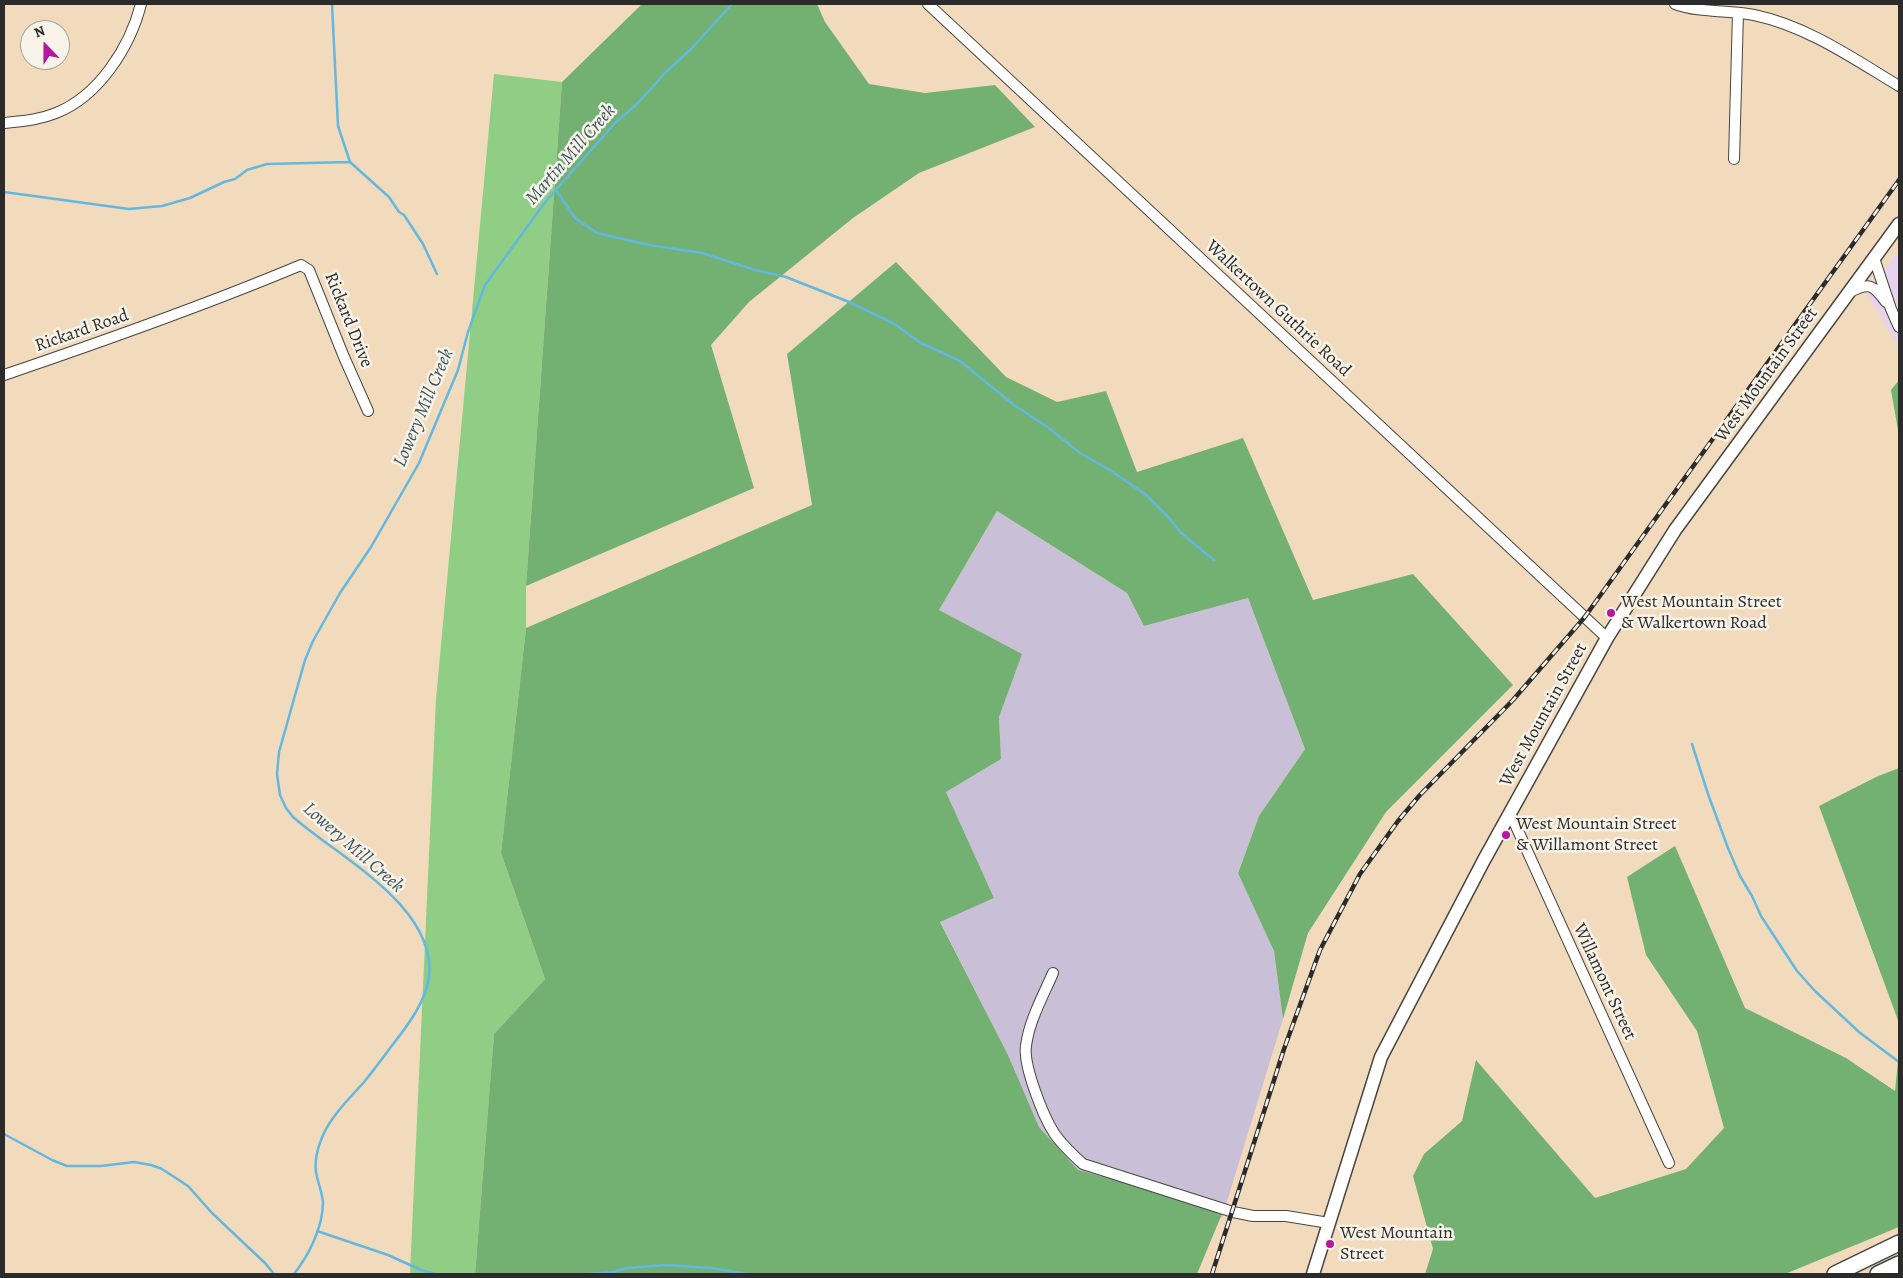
<!DOCTYPE html>
<html>
<head>
<meta charset="utf-8">
<style>
	body { margin:0 }
	#map { position:relative; width:1903px; height:1278px; overflow:hidden; background:#f2dbbd; font-family:Alegreya,serif }
	canvas { display:block }
	.frame { position:absolute; inset:0; border:5px solid #2b2b2b; pointer-events:none }
	.north { position:absolute; left:20px; top:20px; width:50px; height:50px; box-sizing:border-box; background:#f7f3e8; border:1px solid #a5a39c; border-radius:50%; rotate:338deg; font-size:14px; font-weight:700; line-height:20px; text-align:center; color:#2b2b2b }
	.north::after { content:''; display:block; margin:auto; width:18px; height:22px; background:#b5179e; clip-path:polygon(50% 0,100% 100%,50% 72%,0 100%) }
</style>
</head>
<body>
<div id="map">
<canvas width="1903" height="1278"></canvas>
<div class="frame"></div>
<div class="north">N</div>
</div>
<script>
const c = document.querySelector('canvas').getContext('2d');
c.lineJoin = 'round';
function fill(path, color) {
  c.fillStyle = color;
  c.fill(path, 'evenodd');
}
function stroke(path, color, width, dash) {
  c.strokeStyle = color;
  c.lineWidth = width;
  c.lineCap = dash ? 'butt' : 'round';
  c.setLineDash(dash || []);
  c.stroke(path);
}
function drawText(font, color, halo, rows, align = 'center') {
  c.font = font + ' Alegreya,serif';
  c.lineWidth = 5;
  c.setLineDash([]);
  c.textBaseline = 'middle';
  c.strokeStyle = halo;
  c.fillStyle = color;
  for (const [text, x, y, turn = 0] of rows) {
    c.save();
    c.translate(x, y);
    c.rotate((+turn || 0) * Math.PI / 180);
    c.textAlign = isNaN(turn) ? turn : align;
    if (halo) c.strokeText(text, 0, 0);
    c.fillText(text, 0, 0);
    c.restore();
  }
}
fill(new Path2D(`
	M1899 251V347L1866 293Z`), '#e8d2ee');
fill(new Path2D(`
	M997 511 1127 593 1144 626 1248 598 1305 749 1259 816 1238 872 1274 951 1283 1019 1222 1218 1078 1170 1039 1127 1008 1055 940 921 994 898 946 792 1001 759 999 717 1021 654 939 610Z`), '#c9bfd7');
fill(new Path2D(`
	M494 74 562 82 526 586V628L501 853 545 979 494 1034 475 1274H410L436 699Z`), '#8fce84');
fill(new Path2D(`
	M642 4H817L825 22 869 84 925 93 995 85 1035 127 919 173 853 218 749 302 711 345 754 488 526 586 562 82Z
	M896 262 1006 377 1057 402 1106 391 1137 472 1243 438 1313 600 1413 574 1513 685 1386 812 1308 933 1283 1019 1274 951 1238 873 1259 816 1305 749 1248 598 1144 626 1127 593 997 511 939 610 1022 654 999 717 1001 759 946 792 994 898 940 922 1008 1055 1039 1127 1078 1170 1224 1209 1197 1274H475L494 1034 545 979 501 853 526 628 812 505 787 354Z
	M1899 380V436L1891 390Z
	M1899 768V1023L1819 806 1876 777Z
	M1675 846 1745 1008 1846 1058 1895 1091 1899 1051V1227L1785 1274H1425L1433 1249 1413 1176 1424 1154 1462 1121 1476 1060 1595 1198 1686 1169 1724 1128 1697 1031 1646 955 1627 877Z`), '#73b172');
stroke(new Path2D(`
	M332 4 338 126 350 162 389 197 399 212 404 215 423 244 437 274
	M556 190 575 218 597 233 649 245 702 253 755 270 786 277 849 302 893 323 921 343 960 361 1014 405 1046 426 1080 453 1108 469 1145 494 1170 519 1181 533 1214 560
	M4 192 129 209 162 206 190 198 224 182 235 179 247 170 267 164 350 162
	M1692 744 1708 794 1728 848 1740 876 1752 896 1761 916 1797 971 1815 991 1859 1032 1899 1062
	M4 1134 52 1160 67 1166H101L134 1162 151 1165 162 1169 188 1186 212 1213 265 1263 274 1274
	M317 1231 388 1255 421 1270 435 1274
	M294 1274C309 1255 323 1227 323 1202 322 1193 319 1185 317 1177 313 1162 318 1146 324 1133 333 1114 350 1098 364 1082 374 1070 384 1056 394 1043 408 1025 426 1001 429 977 437 906 338 857 293 817L286 808 280 795 277 774 279 752 305 660 313 641 340 593 371 547 419 463 458 370 468 332 485 285 546 201 615 123 638 103 666 72 691 49 732 4
	M589 1274 613 1272 627 1268 666 1265 711 1268 748 1274`), '#62b8df', 2.5);
const minor = new Path2D(`
	M928 4 1607 638
	M1675 4C1700 13 1728 10 1754 15 1807 26 1854 59 1899 86
	M4 123C22 121 39 120 56 113 99 96 130 47 141 4
	M1734 159 1738 13
	M1874 258 1891 309 1899 327
	M1850 292C1870 282 1873 285 1886 302
	M4 375C104 341 203 306 301 265L309 270 344 357 368 411
	M1510 813 1669 1163
	M1053 973C1043 996 1029 1021 1026 1046 1023 1065 1043 1116 1054 1133 1062 1145 1073 1155 1083 1164L1233 1212 1253 1216H1286L1329 1223`);
const major = new Path2D(`
	M1313 1274 1381 1057 1484 860 1607 638 1675 530 1899 224`);
const highway = new Path2D(`
	M1835 1274 1899 1243
	M1878 1274 1899 1264`);
stroke(minor, '#494541', 12);
stroke(major, '#494541', 15);
stroke(highway, '#494541', 18);
stroke(minor, '#fff', 10);
stroke(major, '#fff', 12);
stroke(highway, '#fff', 15);
const rail = new Path2D(`
	M1212 1274 1284 1049 1320 950 1360 874 1398 821 1419 796 1513 700 1584 618 1899 180`);
stroke(rail, '#2b2b2b', 4.5);
stroke(rail, '#f7f3e8', 2.5, [8]);
for (const [x, y, r, color] of [
	[1611,613,5,"#b5179e"],
	[1506,835,5,"#b5179e"],
	[1330,1244,5,"#b5179e"]
]) {
  const dot = new Path2D();
  dot.arc(x, y, r, 0, 2 * Math.PI);
  c.fillStyle = color;
  c.fill(dot);
  stroke(dot, '#f7f3e8', 2);
}
drawText('18px', '#2b2b2b', '#f7f3e8', [
	["Walkertown Guthrie Road",1278,309,43],
	["Rickard Drive",348,320,68],
	["Rickard Road",82,331,-19],
	["West Mountain Street",1767,375,-54],
	["West Mountain Street",1544,715,-61],
	["Willamont Street",1604,982,65]
]);
drawText('18px', '#2b2b2b', '#f7f3e8', [
	["West Mountain Street",1621,603],
	["& Walkertown Road",1621,624],
	["West Mountain Street",1516,825],
	["& Willamont Street",1516,846],
	["West Mountain",1340,1234],
	["Street",1340,1255]
], 'left');
drawText('italic 19px', '#3c5561', '#f7f3e8', [
	["Martin Mill Creek",571,155,-49],
	["Lowery Mill Creek",424,408,-67],
	["Lowery Mill Creek",353,848,41]
]);
</script>
</body>
</html>
